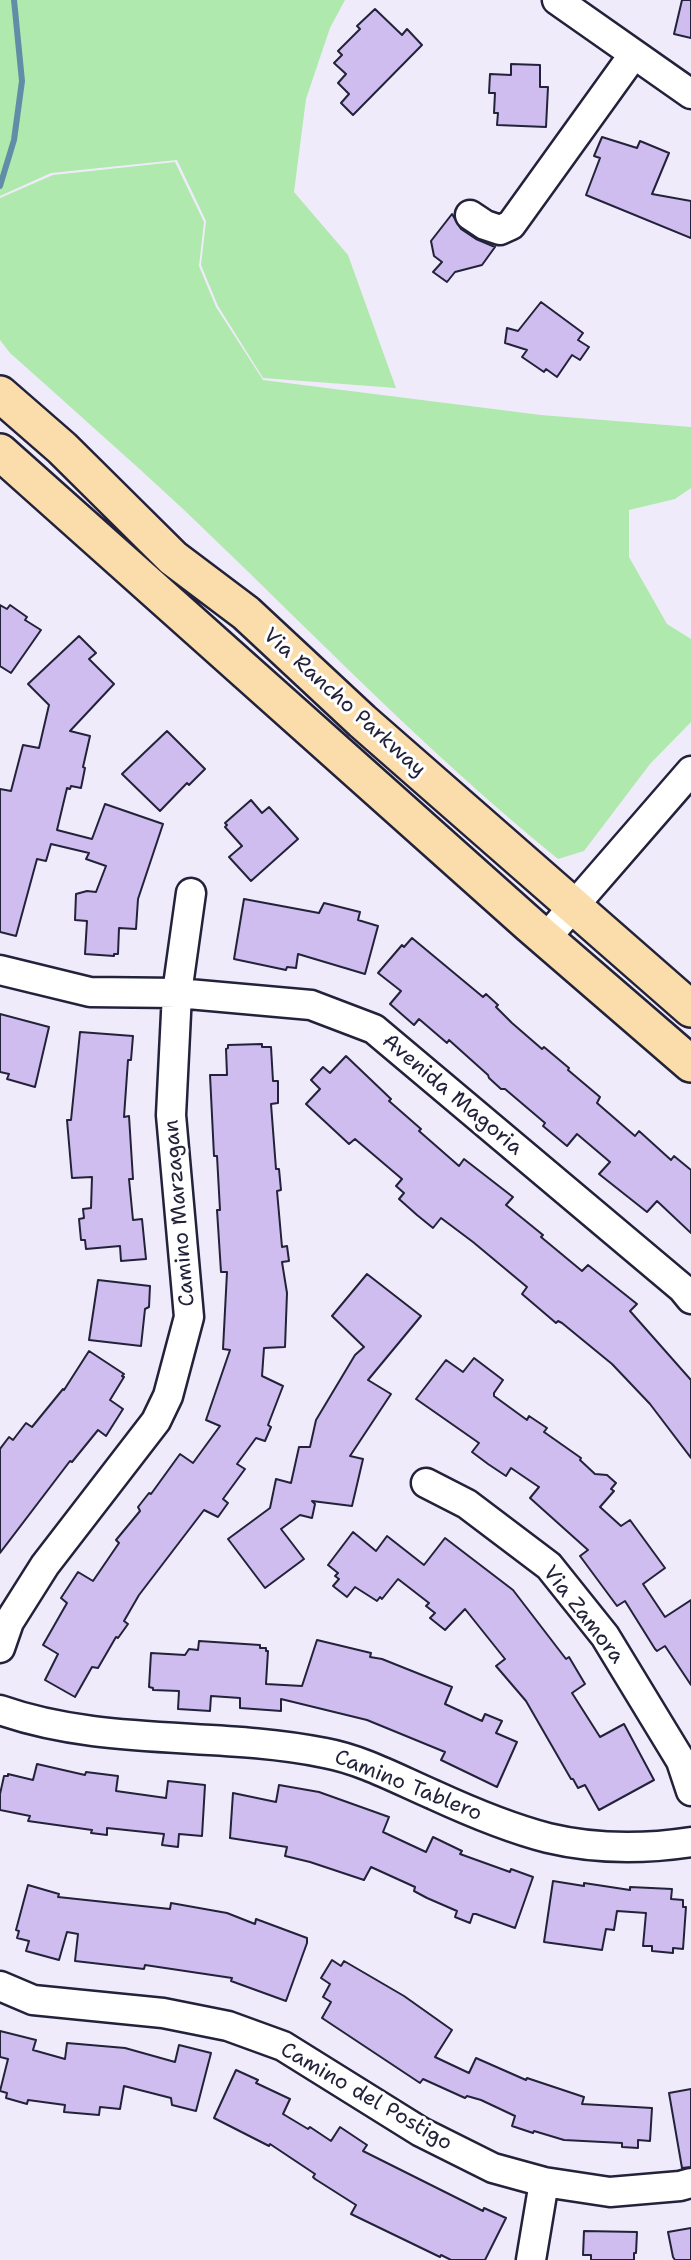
<!DOCTYPE html>
<html>
<head>
<meta charset="utf-8">
<style>
	body { margin:0 }
	canvas { display:block; background:#f0ebfa }
</style>
</head>
<body>
<canvas width="691" height="2260"></canvas>
<script>
const c = document.querySelector('canvas').getContext('2d');
c.lineJoin = 'round';
function fill(path, color) {
  c.fillStyle = color;
  c.fill(path, 'evenodd');
}
function stroke(path, color, width, dash) {
  c.strokeStyle = color;
  c.lineWidth = width;
  c.lineCap = dash ? 'butt' : 'round';
  c.setLineDash(dash || []);
  c.stroke(path);
}
function drawText(font, color, halo, rows, align = 'center') {
  c.font = font + ' "Shantell Sans",sans-serif';
  c.lineWidth = 6;
  c.setLineDash([]);
  c.textBaseline = 'middle';
  c.strokeStyle = halo;
  c.fillStyle = color;
  for (const [text, x, y, turn = 0] of rows) {
    c.save();
    c.translate(x, y);
    c.rotate((+turn || 0) * Math.PI / 180);
    c.textAlign = isNaN(turn) ? turn : align;
    if (halo) c.strokeText(text, 0, 0);
    c.fillText(text, 0, 0);
    c.restore();
  }
}
fill(new Path2D(`
	M0 0H345L330 28 306 99 294 192 348 255 396 388 263 378 218 306 201 265 206 221 177 160 51 173 0 196Z
	M175 162 204 222 199 266 216 307 263 380 541 415 691 427V488L675 499 629 510V557L667 624 691 639V722L650 764 584 851 558 859C425 751 307 627 183 509 126 456 68 405 10 353L0 340V198L53 175Z`), '#b0e9ae');
stroke(new Path2D(`
	M0 186 14 140 22 81 14 0`), '#628da6', 6);
const building = new Path2D(`
	M682 0H691V38L674 34Z
	M375 9 402 35 407 29 422 45 353 115 341 103 349 94 338 83 346 74 334 63 342 55 338 51 360 29 357 26Z
	M511 64 540 65V87H548L546 127 497 125 498 113H494L495 93H489L490 74 511 75Z
	M602 137 637 148 640 141 669 153 652 194 691 201V238L586 195 600 158 594 156Z
	M452 214 461 229 476 239 495 247 482 265 455 272 447 282 433 272 442 262 434 256 431 241Z
	M541 302 583 333 578 340 589 347 580 360 572 355 557 377 546 369 544 372 522 357 527 350 505 343 507 328 518 331Z
	M0 605 7 609 10 605 27 617 25 620 41 630 11 673 0 666Z
	M79 636 96 653 89 659 114 684 70 731 90 736 83 767 85 768 81 788 71 786 70 789 67 788 57 830 92 839 105 804 163 824 138 899 136 929 119 928 118 954H114V956L85 954 87 921 75 920 76 894 87 891 96 892 106 866 86 859 89 853 51 844 46 861 37 859 16 936 0 932V789L11 791 23 745 39 748 49 705 28 684Z
	M167 731 205 769 189 785 187 783 160 811 122 774Z
	M251 800 262 813 269 807 298 839 251 881 229 857 242 846 225 827 227 825 225 823Z
	M244 899 319 913 324 903 360 912 358 920 378 926 365 974 298 954 296 968 287 967 286 970 234 959Z
	M412 938 483 997 486 994 498 1005 496 1007 512 1023 542 1049 544 1047 569 1068 568 1070 600 1097 597 1103 635 1136 639 1131 671 1160 674 1156 691 1170V1233L657 1201 647 1212 599 1174 610 1162 577 1134 567 1146 543 1126 545 1123 505 1089H501L489 1078 488 1075 449 1040 447 1043 419 1019 414 1025 390 1004 401 991 378 973 402 945 404 947Z
	M0 1014 49 1027 35 1087 7 1079 9 1074 0 1072Z
	M80 1032 133 1036 131 1060H128L124 1117 129 1116 133 1179H129L133 1220 142 1219 146 1259 121 1261 120 1246 86 1249 85 1240H81L79 1219 84 1218 83 1209 91 1208 92 1177 72 1178 67 1120H71Z
	M262 1044V1047H271L273 1081H278V1103L271 1104 276 1169H279L281 1190 277 1191 282 1247 287 1246 289 1261 282 1262 287 1293 285 1347 264 1348 262 1376 283 1386 268 1425 271 1427 265 1441 256 1438 237 1464 245 1469 223 1499 228 1503 218 1517 204 1510 139 1595 124 1621 128 1624 118 1638 116 1637 98 1668 92 1667 75 1697 45 1680 58 1654 43 1645 67 1603 61 1598 78 1572 93 1581 119 1543 116 1540 140 1511 138 1507 149 1493 151 1494 180 1454 193 1463 220 1426 206 1420 230 1350 223 1349 227 1272H221L217 1210H220L217 1156H214L210 1075H227L226 1049 228 1048V1045Z
	M346 1056 391 1099 389 1101 421 1129 419 1131 459 1166 464 1159 513 1197 506 1205 543 1235 541 1237 582 1271 588 1265 637 1304 630 1311 691 1380V1458L650 1404 612 1364 562 1323 558 1321 556 1323 522 1294 527 1287 473 1242 441 1218 433 1228 417 1215 399 1199 404 1193 396 1186 402 1179 355 1139 349 1144 306 1104 320 1089 311 1080 323 1067 330 1073Z
	M367 1274 421 1316 368 1380 391 1394 350 1456 363 1459 352 1506 312 1501 315 1504 312 1518 300 1515 281 1529 304 1559 265 1588 228 1539 270 1508 276 1479 291 1483 299 1447H310L316 1420 355 1355 364 1347 332 1316Z
	M98 1280 150 1286 149 1307 145 1309 141 1346 89 1340Z
	M89 1351 124 1374 122 1376 124 1377 110 1400 123 1409 106 1436 98 1430 72 1462 70 1461 0 1553V1449L9 1437 13 1440 26 1423 32 1427 63 1389 64 1390Z
	M474 1358 503 1380 494 1393V1396L527 1420 529 1416 547 1428 544 1432 581 1458 580 1460 595 1474 607 1475 616 1483 611 1489 614 1491 600 1507 621 1526 630 1520 665 1568 643 1584 665 1617 691 1600V1685L665 1646 657 1651 655 1649 625 1601 617 1606 580 1556 588 1550 530 1498 539 1487 511 1468 506 1476 488 1464 472 1452 479 1443 416 1399 446 1360 463 1372Z
	M353 1532 376 1551 387 1536 424 1565 445 1538 513 1590 566 1659 569 1657 585 1684 572 1693 600 1737 624 1724 654 1780 599 1810 585 1785 578 1788 573 1779H571L526 1701 496 1666 505 1659 465 1609 445 1630 430 1618 435 1613 426 1606 429 1603 398 1579 382 1599 380 1597 377 1601 355 1587 347 1597 333 1586 339 1579 335 1576 338 1573 328 1565Z
	M317 1640 371 1653 370 1657 382 1659 452 1687 445 1704 482 1721 485 1714 502 1721 496 1733 517 1742 497 1787 441 1760 445 1752 367 1720 281 1699V1711L240 1708V1698L211 1696 210 1711 178 1709 179 1691 153 1690V1688L149 1687 151 1653 185 1655 189 1649 198 1650 199 1641 260 1645V1648H266V1651H268L266 1684 302 1686Z
	M37 1764 85 1775 86 1772 118 1776 116 1791 166 1798 168 1781 205 1785 202 1836 179 1834 178 1847 162 1845 164 1834 107 1828V1835L91 1833 92 1830 28 1821 30 1816 0 1810V1794L4 1776H8V1774L33 1780Z
	M279 1785 319 1792 389 1817 383 1832 426 1852 433 1837 462 1851 460 1854 510 1872 511 1869 533 1877 515 1928 476 1914H473L470 1923 455 1917 457 1911 427 1898 414 1891 415 1887 371 1867 364 1880 310 1862 285 1856 287 1847 230 1838 233 1793 276 1802Z
	M553 1881 584 1886V1883L630 1890V1887L672 1889 671 1899 683 1900V1907H686L683 1949 673 1948V1953L652 1951V1946H643L646 1913 617 1911 614 1930 606 1929 602 1950 544 1942Z
	M28 1885 59 1894 58 1897 170 1909 171 1903 227 1913 255 1924 256 1919 307 1938V1943L286 2001 231 1981 232 1978 145 1965 144 1969 75 1961 78 1934 67 1932 59 1960 26 1951 29 1941 17 1938 19 1931 16 1930Z
	M332 1960 341 1966 344 1961 404 1996 452 2030 435 2057 469 2073 476 2058 526 2080 527 2078 584 2097 582 2104 652 2108 650 2141 638 2140V2148L622 2147V2143L564 2140 534 2131 533 2133 512 2126 515 2116 481 2100 467 2096 465 2098 423 2079 420 2083 322 2018 331 2002 323 1997 330 1984 321 1978Z
	M0 2031 36 2040 33 2050 65 2059 67 2043 125 2048 175 2062 179 2045 211 2053 196 2111 172 2105 171 2098 124 2086 120 2109 100 2107 99 2115 64 2112 65 2105 28 2100 27 2104 6 2098 7 2093 0 2091 8 2059 0 2057Z
	M236 2070 258 2080 256 2083 290 2099 283 2114 308 2129 310 2127 331 2141 340 2127 367 2145 363 2151 483 2211 484 2208 506 2218 485 2260H451L441 2255 440 2257 351 2214 356 2205 315 2179 313 2177 315 2174 270 2144 269 2146 214 2118Z
	M691 2089V2167L682 2168 669 2093Z
	M691 2228V2260H675L673 2257 668 2232Z
	M584 2231 637 2232 636 2253H634V2260H591V2255H583Z`);
fill(building, '#cebdee');
stroke(building, '#22223b', 2);
const minor = new Path2D(`
	M557 0 691 94
	M470 215 485 225 500 230 511 225 634 54
	M546 938 691 771
	M0 970 90 992 177 993 311 1005 374 1029 682 1288 691 1299
	M426 1483 467 1504 549 1566 605 1636 681 1761 691 1791
	M0 1648 9 1622 45 1565 156 1421 168 1396 189 1317 171 1115 177 993 191 893
	M0 1710C105 1747 218 1731 325 1753 363 1760 399 1780 434 1795 471 1812 509 1828 548 1838 594 1849 645 1849 691 1842
	M0 1986 33 2000 163 2013 228 2026 283 2046 421 2132 493 2168 544 2182 610 2192 680 2186 691 2183
	M531 2260 544 2182`);
const major = new Path2D(`
	M0 394 62 448 173 558 246 613 362 721 691 1009
	M0 452 530 925 691 1064`);
stroke(minor, '#22223b', 33);
stroke(major, '#22223b', 40);
stroke(minor, '#fff', 28);
stroke(major, '#fbddab', 35);
drawText('21px', '#22223b', '#fff', [
	["Via Rancho Parkway",344,703,42],
	["Avenida Magoria",452,1095,40],
	["Camino Marzagan",180,1213,-95],
	["Via Zamora",583,1615,52],
	["Camino Tablero",408,1786,22],
	["Camino del Postigo",366,2097,30]
]);
</script>
</body>
</html>
